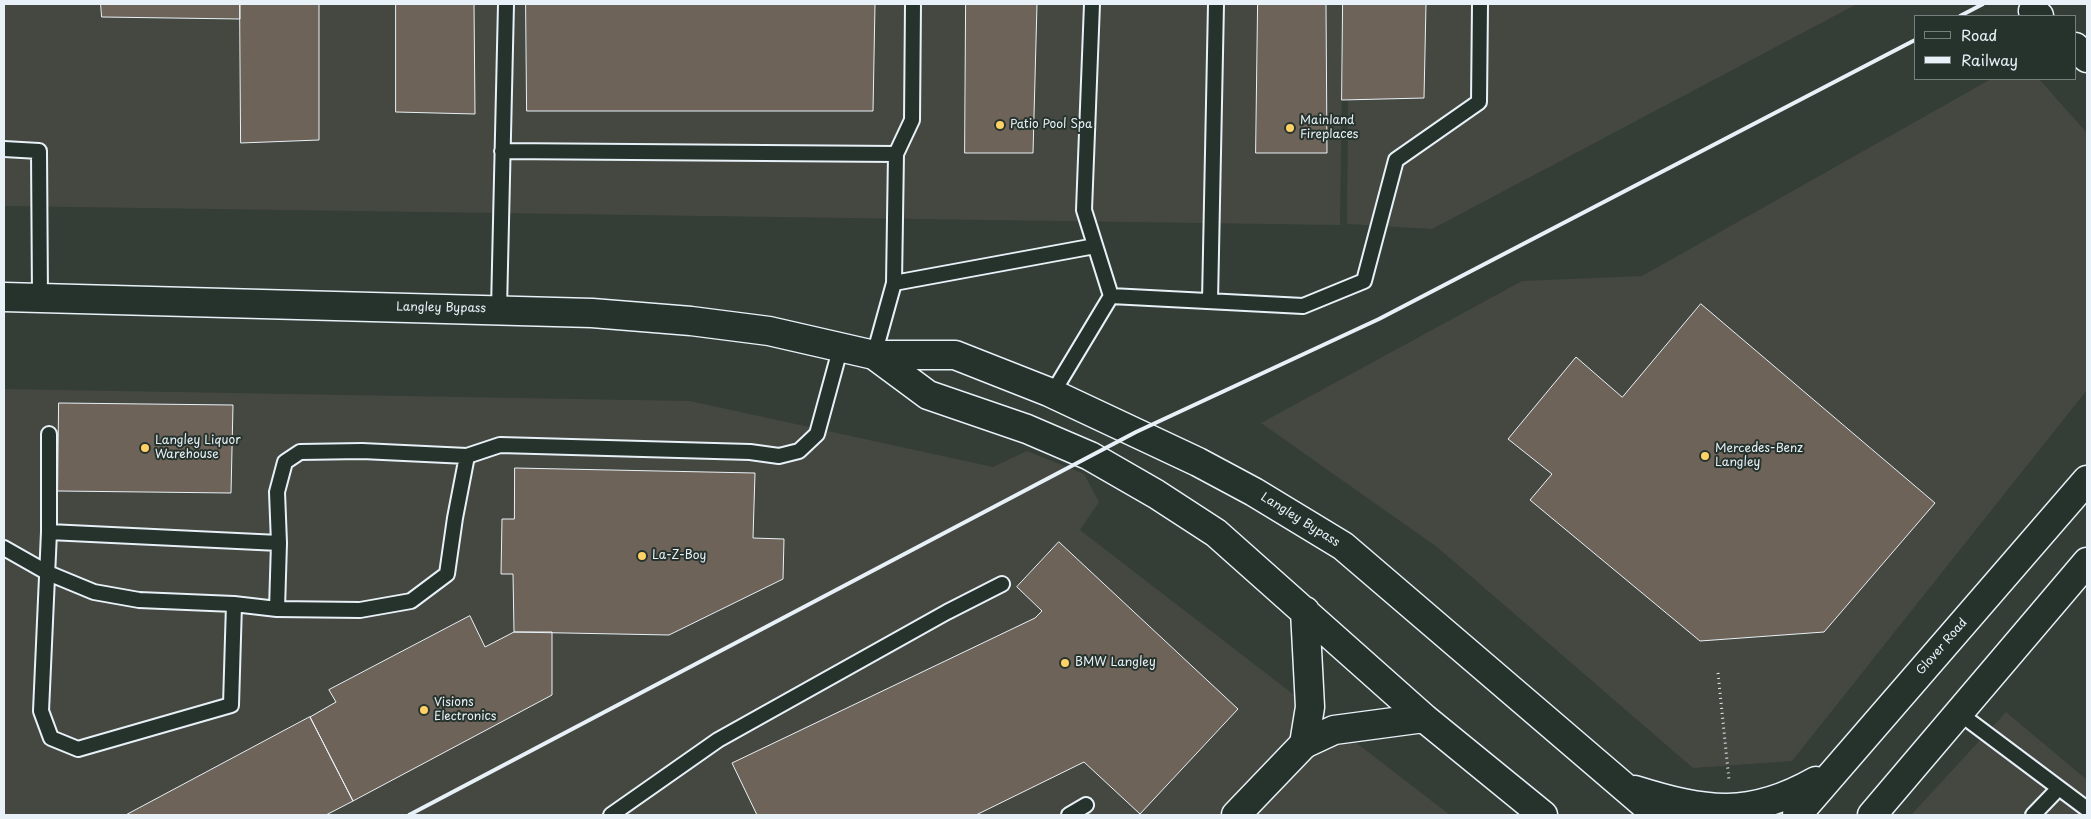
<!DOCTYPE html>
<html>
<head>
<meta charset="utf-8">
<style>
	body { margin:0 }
	#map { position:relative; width:2091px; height:819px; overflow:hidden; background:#343d36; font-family:"Playpen Sans",sans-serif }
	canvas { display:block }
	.frame { position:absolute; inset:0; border:5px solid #e8f1f8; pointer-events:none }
	.legend { position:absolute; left:1914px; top:15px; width:162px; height:65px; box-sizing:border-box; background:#26332d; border:1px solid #747f7e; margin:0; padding:6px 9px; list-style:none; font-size:15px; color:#e8f1f8 }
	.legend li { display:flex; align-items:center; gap:10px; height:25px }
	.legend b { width:25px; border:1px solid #747f7e }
</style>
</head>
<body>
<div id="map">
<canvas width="2091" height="819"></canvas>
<div class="frame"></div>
<ul class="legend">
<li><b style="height:6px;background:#26332d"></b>Road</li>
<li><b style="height:6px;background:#e8f1f8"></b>Railway</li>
</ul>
</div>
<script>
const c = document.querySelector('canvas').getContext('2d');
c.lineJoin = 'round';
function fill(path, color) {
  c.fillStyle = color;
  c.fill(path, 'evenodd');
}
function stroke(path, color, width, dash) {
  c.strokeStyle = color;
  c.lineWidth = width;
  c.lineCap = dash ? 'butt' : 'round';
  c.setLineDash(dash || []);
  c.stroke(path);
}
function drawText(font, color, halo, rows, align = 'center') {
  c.font = font + ' "Playpen Sans",sans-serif';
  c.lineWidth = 4;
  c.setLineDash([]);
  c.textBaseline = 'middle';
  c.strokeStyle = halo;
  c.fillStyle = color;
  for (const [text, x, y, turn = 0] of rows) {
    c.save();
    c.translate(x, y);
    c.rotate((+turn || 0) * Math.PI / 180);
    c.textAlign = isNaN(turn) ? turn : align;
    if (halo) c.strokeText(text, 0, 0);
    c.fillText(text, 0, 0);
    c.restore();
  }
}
fill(new Path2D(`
	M4 4H1343L1340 225 4 206Z
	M1349 4H1857L1432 229 1347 224Z
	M1991 79H2039L2087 133V390L1792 761 1693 768 1437 547 1261 423 1522 281 1642 276Z
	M4 389 690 401 993 467 1027 451 1084 474 1099 502 1080 530 1450 815H4Z
	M2006 712 2087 780V815H1911Z`), '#454840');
const building = new Path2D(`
	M101 4H240V19L102 17Z
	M240 4H319V140L241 143Z
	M396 4H474L475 114 396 112Z
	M526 4H875L873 111H527Z
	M966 4H1037L1033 153H965Z
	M1258 4H1326L1327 153H1256Z
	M1343 4H1426L1424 98 1342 100Z
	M1701 304 1935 503 1824 632 1700 641 1530 500 1552 474 1508 439 1576 357 1622 397Z
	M59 403 233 405 231 493 58 491Z
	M515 468 755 473 753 538 784 539 783 579 669 635 514 632 513 574H501L502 519H514Z
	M1059 542 1238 709 1140 814 1084 762 976 815H757L732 763 1035 618 1042 611 1017 587Z
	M470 616 485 647 514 632H552V695L353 801 310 717 336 702 329 690Z
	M310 717 353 801 326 815H126Z`);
fill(building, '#6e6359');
stroke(building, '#e8f1f8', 1);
const service = new Path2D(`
	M1092 4 1084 210 1111 296
	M4 149 39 151 40 298
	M502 151 896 154
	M894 283 1095 246
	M1210 301 1216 4
	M499 309 506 4
	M874 355 894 283 896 154 912 120 913 4
	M1052 394 1111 296 1303 306 1364 281 1396 160 1479 102 1480 4
	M49 532V434
	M279 543 277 492 285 462 300 452 362 451 467 456
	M4 548 48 573 94 592 139 600 234 604 277 609 360 610 411 601 447 574 455 518 467 456 500 445 750 452 779 456 799 451 817 434 841 346
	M234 604 231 705 78 749 51 738 41 711 49 532 279 543 277 609
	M1959 713 2059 788 2033 815
	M2059 788 2087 809
	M611 815 718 740 947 612 1002 584
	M1069 815 1086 805`);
const minor = new Path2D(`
	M2033 11 2039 16
	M2075 47 2087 58
	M1236 815 1304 744`);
const trunk = new Path2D(`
	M4 297 592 313 691 321 769 331 874 355H955L1049 392 1198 462 1254 492 1343 546 1657 815
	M874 355 928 395 1027 429 1090 456 1156 494 1216 533 1424 718 1543 815
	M1304 744 1310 707 1305 611
	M1304 744 1334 730 1424 718
	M1635 790C1706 812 1749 819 1816 781
	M1797 815 2087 480
	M1872 815 2087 562`);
stroke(service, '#e8f1f8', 18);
stroke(minor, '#e8f1f8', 31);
stroke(trunk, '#e8f1f8', 31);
stroke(new Path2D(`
	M1718 673 1729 780`), '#e8f1f8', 3, [1, 4]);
stroke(service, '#26332d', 14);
stroke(minor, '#26332d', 28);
stroke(trunk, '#26332d', 28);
stroke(new Path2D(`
	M1960 16 1983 4
	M409 815 1136 432 1379 319 1915 40`), '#e8f1f8', 4);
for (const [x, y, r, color] of [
	[1000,125,5,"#ffd166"],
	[1290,128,5,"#ffd166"],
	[145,448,5,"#ffd166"],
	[1705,456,5,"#ffd166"],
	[642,556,5,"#ffd166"],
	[1065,663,5,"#ffd166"],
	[424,710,5,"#ffd166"]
]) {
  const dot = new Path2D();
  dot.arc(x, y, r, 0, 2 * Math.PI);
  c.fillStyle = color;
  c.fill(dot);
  stroke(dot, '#26332d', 2);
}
drawText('12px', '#e8f1f8', '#26332d', [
	["Mainland",1300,121],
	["Fireplaces",1300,135],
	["Patio Pool Spa",1010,125],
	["Langley Liquor",155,441],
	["Warehouse",155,455],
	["Mercedes-Benz",1715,449],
	["Langley",1715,463],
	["La-Z-Boy",652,556],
	["BMW Langley",1075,663],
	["Visions",434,703],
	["Electronics",434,717]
], 'left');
drawText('12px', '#e8f1f8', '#26332d', [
	["Langley Bypass",441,308,1],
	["Langley Bypass",1300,520,32],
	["Glover Road",1942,647,-49]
]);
</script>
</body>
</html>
